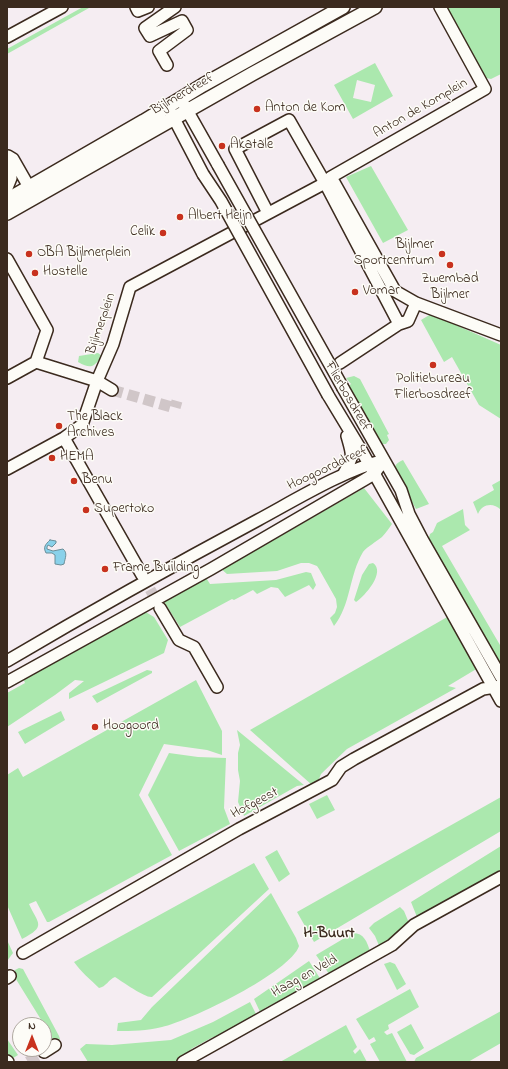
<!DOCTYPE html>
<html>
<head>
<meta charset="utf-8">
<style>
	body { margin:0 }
	#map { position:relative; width:508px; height:1069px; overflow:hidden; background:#f5edf2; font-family:"Indie Flower",sans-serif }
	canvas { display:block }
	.frame { position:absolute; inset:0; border:8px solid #3b2a1e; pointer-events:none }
	.north { position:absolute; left:12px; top:1017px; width:40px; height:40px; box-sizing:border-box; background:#fdfcf7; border:1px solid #afa8a0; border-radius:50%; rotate:0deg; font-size:11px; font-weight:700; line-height:16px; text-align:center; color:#3b2a1e }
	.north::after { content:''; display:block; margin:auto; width:14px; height:18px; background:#c8321e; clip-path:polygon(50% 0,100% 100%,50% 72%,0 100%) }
</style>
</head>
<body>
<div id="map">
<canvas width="508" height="1069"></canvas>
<div class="frame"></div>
<div class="north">N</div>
</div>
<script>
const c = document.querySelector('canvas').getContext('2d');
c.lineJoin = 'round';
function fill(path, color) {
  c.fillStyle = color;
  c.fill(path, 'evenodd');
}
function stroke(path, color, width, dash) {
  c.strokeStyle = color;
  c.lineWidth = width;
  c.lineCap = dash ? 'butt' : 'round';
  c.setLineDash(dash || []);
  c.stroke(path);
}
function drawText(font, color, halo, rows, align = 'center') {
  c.font = font + ' "Indie Flower",sans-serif';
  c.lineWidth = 3;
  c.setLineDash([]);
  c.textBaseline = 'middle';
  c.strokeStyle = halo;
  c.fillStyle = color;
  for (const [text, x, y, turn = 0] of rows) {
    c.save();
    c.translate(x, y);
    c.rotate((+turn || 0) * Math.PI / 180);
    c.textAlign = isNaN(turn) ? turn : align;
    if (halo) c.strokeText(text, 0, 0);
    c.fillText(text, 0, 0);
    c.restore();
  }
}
fill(new Path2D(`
	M83 7H89V8L7 54V49Z
	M445 7H500L501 9V74L491 79 486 78Z
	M375 63 393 96 353 119 334 85ZM357 80 375 85 371 102 353 98Z
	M371 166 408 230 383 243 346 177Z
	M431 314 501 345V419L479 405 452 357 444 362 421 320Z
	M98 353 102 356C93 368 91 369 78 362L79 356Z
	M354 376 360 379 389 434 387 435 389 440 386 444H380L347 387 351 384 346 378Z
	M403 460 429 504 416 509 394 471C395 464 397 463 403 460Z
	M501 480V510C493 502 482 504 478 514L473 502 494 490 492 485Z
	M364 488 392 524C389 528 386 533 382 537 376 542 368 546 363 552 349 575 351 605 334 626L330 618 335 613 337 607 336 599 319 569 317 566 309 563H301L277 571 227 574 220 568 265 545Z
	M463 509 465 525 470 530 442 546 500 645H501V668L428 541 430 534 433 532 437 523Z
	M373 563C386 572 365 596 356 602L354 600 362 575 369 564Z
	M306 572 311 573 316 585 313 590 309 585 285 597 278 588 271 587 257 594 253 590 234 600 232 599 180 627 163 600 205 576 210 584 276 580Z
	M144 611 154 617 168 640 164 653 69 699V693L84 681 75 680 55 695 7 727V693L25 683 23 678Z
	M449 616 478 668 448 686 456 688 347 749 321 774 319 779 312 785 250 730Z
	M147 670 152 671V673L97 703 92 696Z
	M196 680 222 731V755L207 750 164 744 139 795 172 855 49 922H47L36 901 29 904C38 924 47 926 22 939L7 905V775L18 768 23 777Z
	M61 711 65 720 25 744 18 732Z
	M237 730 304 785 297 786 244 816 238 802 240 781 238 770V753L240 745Z
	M169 753 198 757 226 758 224 808 230 824 179 851 148 795Z
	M327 795 335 810 317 819 309 804Z
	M501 797V831L314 942 297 912Z
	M501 846V870L417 917 411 902Z
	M277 850 290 874 279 882 265 857Z
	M254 863 269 889 152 997C145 998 123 982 115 977 109 979 106 987 99 988 90 979 81 972 74 962Z
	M271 893 296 938 299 946C291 972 190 1021 162 1027 147 1031 132 1031 117 1031L118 1023 141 1020 152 1007Z
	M400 907 404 911 409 923 403 927 394 940 380 948 375 936 369 928 374 923Z
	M353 933C364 933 367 942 370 951L329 974 316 955Z
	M7 940 13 953 7 961Z
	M309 961 321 980 278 1004 275 1003 265 1008 263 1012 261 1014 254 999Z
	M390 962 395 964 406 984 397 990 384 964Z
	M19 968 23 969 59 1036 60 1039 57 1042 53 1039 14 976 15 970Z
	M410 989 419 1007 388 1025 389 1029 384 1032 387 1035 392 1033 407 1062H380L370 1044 376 1041 374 1037 369 1040 356 1019Z
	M250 1002 257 1016 216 1039 213 1037 191 1049 190 1054 175 1062H88L80 1049 86 1044 112 1045 171 1040 213 1022Z
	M501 1011V1043L468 1062H414L416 1058Z
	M411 1024 424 1048 414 1055 410 1054 397 1032Z
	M346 1025 357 1047 353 1051 355 1054 360 1049 367 1062H280Z
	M7 1039 18 1055 10 1060 7 1056Z`), '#abe8ae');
const water = new Path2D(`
	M50 540 56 541V543L52 547 48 545 47 547V549L53 551 63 549C68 553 65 558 64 564L61 565 55 564V555L52 553H46C43 547 45 545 50 540Z`);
fill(water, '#89d1ea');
stroke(water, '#6a8e98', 1);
stroke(new Path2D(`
	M112 390 175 408 177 401
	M142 575 160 607
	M28 1062 44 1052`), '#d0c6c8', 11, [11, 5.5]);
const minor = new Path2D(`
	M136 7 138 11 148 7
	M7 37 62 7
	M167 65 159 51 187 30 182 21 150 36 145 28 175 7
	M183 103 218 165
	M168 107 203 174
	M8 156 13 159 29 187 30 191 29 194
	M331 177 395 291 416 303 501 335
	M7 188 11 178 9 164
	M268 213 235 149 289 120 325 183 399 324
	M7 259 47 330 36 362
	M340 363 399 324 408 321 416 303
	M7 378 36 362 97 381 112 390
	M343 388 401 490 409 514 422 539 501 677
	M328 395 360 448 501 701
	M64 438 142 575
	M7 469 64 438 82 425 97 381 113 344 130 287 325 183 331 177 485 89 440 7
	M343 475C354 456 353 457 347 436
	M160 608 179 640 194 647 217 687
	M7 661C90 612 174 565 258 520 297 499 342 471 384 460
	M7 682 211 569 364 480 374 474 384 460
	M23 953 239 829 332 780 341 767 354 759 483 689 501 686
	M7 978 10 976
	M44 1052 55 1045
	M7 1061 8 1062
	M183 1062 392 945 414 925 501 877`);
const major = new Path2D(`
	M7 200 144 121 203 85 343 7
	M7 213 252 74 375 7`);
stroke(minor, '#3b2a1e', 14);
stroke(major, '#3b2a1e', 16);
stroke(minor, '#fdfcf7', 11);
stroke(major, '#fdfcf7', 13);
const minorBridge = new Path2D(`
	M218 165 343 388
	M203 174 221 201 328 395`);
stroke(minorBridge, '#3b2a1e', 14, []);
stroke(minorBridge, '#fdfcf7', 11);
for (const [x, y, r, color] of [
	[257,109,4,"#c8321e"],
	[222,146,4,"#c8321e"],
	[180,217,4,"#c8321e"],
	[163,233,4,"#c8321e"],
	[29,254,4,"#c8321e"],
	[442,254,4,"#c8321e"],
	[450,265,4,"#c8321e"],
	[35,273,4,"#c8321e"],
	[355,292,4,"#c8321e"],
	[433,365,4,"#c8321e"],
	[59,426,4,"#c8321e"],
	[52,458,4,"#c8321e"],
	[74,481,4,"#c8321e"],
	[86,510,4,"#c8321e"],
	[105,569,4,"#c8321e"],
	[95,727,4,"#c8321e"]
]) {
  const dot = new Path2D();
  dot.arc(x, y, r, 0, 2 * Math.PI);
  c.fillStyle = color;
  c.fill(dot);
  stroke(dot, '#fdfcf7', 1.5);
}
drawText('14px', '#3b2a1e', '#fdfcf7', [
	["Bijlmerdreef",183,95,-30],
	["Anton de Komplein",421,109,-30],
	["Bijlmerplein",102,324,-71],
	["Flierbosdreef",347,397,60],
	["Hoogoorddreef",328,469,-25],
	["Hofgeest",255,804,-28],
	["Haag en Veld",305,977,-29]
]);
drawText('14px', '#3b2a1e', '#fdfcf7', [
	["Anton de Kom",265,109],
	["Akatale",230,146],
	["Albert Heijn",188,217],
	["Celik",155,233,"right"],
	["Bijlmer",434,246,"right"],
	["Sportcentrum",434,262,"right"],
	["OBA Bijlmerplein",37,254],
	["Hostelle",43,273],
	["Zwembad",450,280,"center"],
	["Bijlmer",450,296,"center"],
	["Vomar",363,292],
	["Politiebureau",433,380,"center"],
	["Flierbosdreef",433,396,"center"],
	["The Black",67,418],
	["Archives",67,434],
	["HEMA",60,458],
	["Benu",82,481],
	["Supertoko",94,510],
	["Frame Building",113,569],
	["Hoogoord",103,727]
], 'left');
drawText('bold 15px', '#3b2a1e', '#fdfcf7', [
	["H-Buurt",329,935]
]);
</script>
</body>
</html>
